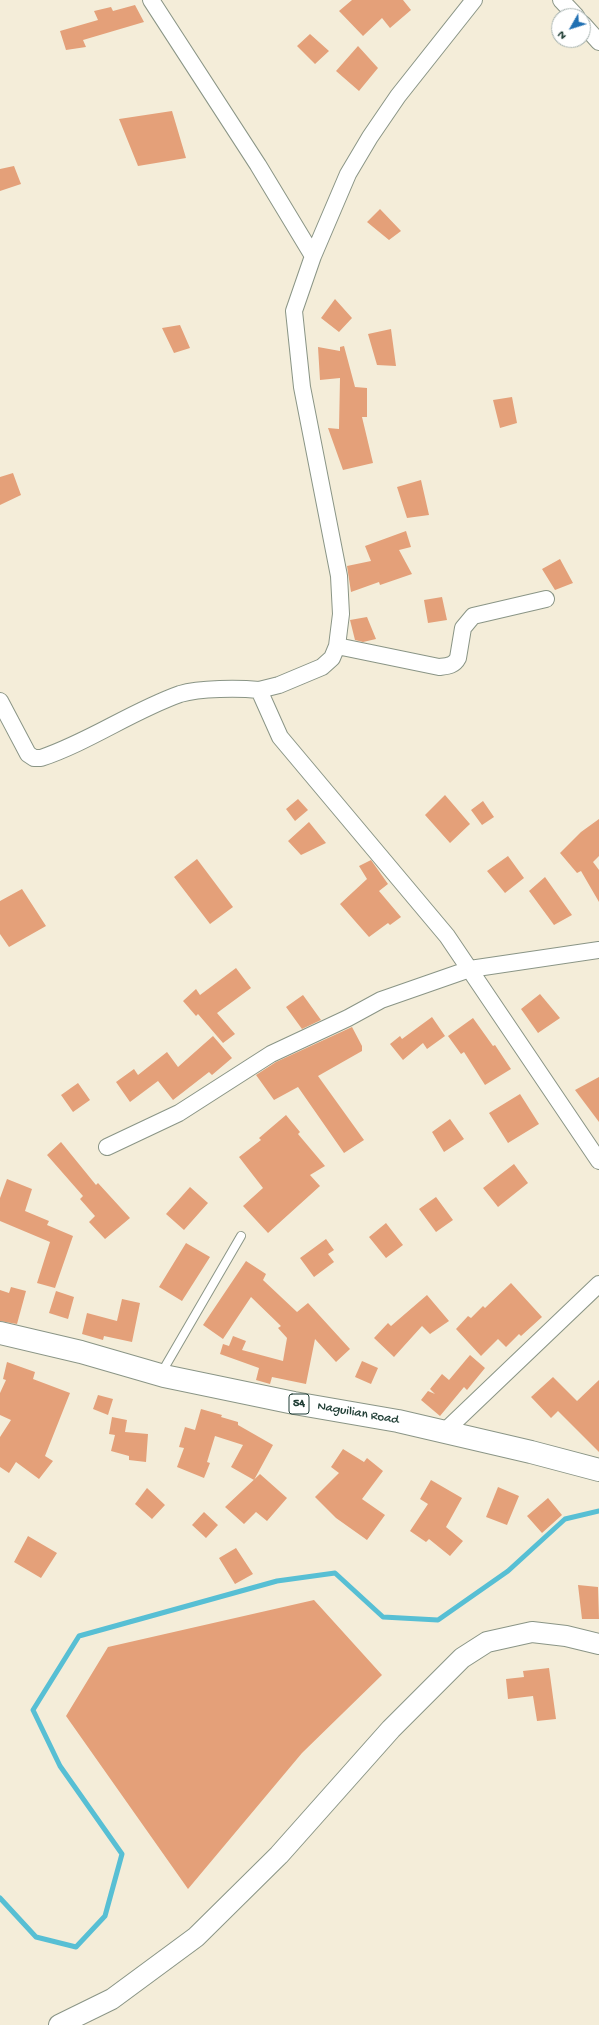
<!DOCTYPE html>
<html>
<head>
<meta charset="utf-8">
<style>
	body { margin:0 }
	#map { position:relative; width:599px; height:2025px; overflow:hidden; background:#f4edd9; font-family:"Gochi Hand",sans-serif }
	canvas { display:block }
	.north { position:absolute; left:551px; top:8px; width:40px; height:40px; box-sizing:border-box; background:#fff; border:1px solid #a5b1ae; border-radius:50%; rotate:231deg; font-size:11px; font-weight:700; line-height:16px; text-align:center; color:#1f3d34 }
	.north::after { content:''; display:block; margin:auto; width:14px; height:18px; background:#1f6fb2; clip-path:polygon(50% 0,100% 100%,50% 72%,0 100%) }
</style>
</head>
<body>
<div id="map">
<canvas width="599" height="2025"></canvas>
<div class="north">N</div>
</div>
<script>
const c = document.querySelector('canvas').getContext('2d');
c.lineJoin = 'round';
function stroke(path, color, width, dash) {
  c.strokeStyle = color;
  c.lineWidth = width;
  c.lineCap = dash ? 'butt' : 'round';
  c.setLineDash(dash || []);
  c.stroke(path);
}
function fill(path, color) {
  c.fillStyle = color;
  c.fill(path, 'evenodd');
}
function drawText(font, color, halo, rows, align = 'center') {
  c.font = font + ' "Gochi Hand",sans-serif';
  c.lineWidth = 3;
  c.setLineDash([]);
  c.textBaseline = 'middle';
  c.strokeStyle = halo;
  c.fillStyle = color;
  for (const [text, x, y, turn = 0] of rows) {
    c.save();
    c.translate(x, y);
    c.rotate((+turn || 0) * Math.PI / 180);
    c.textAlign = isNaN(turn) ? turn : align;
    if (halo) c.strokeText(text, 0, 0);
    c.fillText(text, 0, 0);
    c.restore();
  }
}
stroke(new Path2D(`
	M0 1898 36 1937 76 1947 105 1916 122 1854 60 1766 33 1710 79 1636 277 1581 335 1573 383 1617 438 1620 508 1571 565 1519 599 1511`), '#57bfd4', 5);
fill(new Path2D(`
	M352 0H403L411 10 390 28 382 18 363 36 339 11Z
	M135 5 144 22 83 40 86 47 66 50 60 31 98 20 94 11 111 7 113 11Z
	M310 34 329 51 315 64 297 46Z
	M358 46 378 68 359 91 336 71Z
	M172 111 186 158 138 166 119 119Z
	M14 166 21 184 0 191V169Z
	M380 209 401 231 389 240 367 222Z
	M335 299 352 318 339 332 321 318Z
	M180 325 190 348 174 353 162 328Z
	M391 329 396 366 377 365 368 334Z
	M344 346 355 387 367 388V417H362L373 463 343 470 328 428 339 429 340 378 320 380 318 347 340 351V347Z
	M512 397 517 423 500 428 493 400Z
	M13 473 21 495 0 505V477Z
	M421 480 429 515 407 518 397 487Z
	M406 531 411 547 399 550 412 574 380 585 379 582 351 592 347 566 371 561 365 546Z
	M560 559 573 583 555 590 542 569Z
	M442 597 447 620 428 623 424 600Z
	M367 617 376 639 363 642 355 640 350 620Z
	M445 795 470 824 450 843 425 815Z
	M298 799 308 810 295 821 286 809Z
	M483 801 494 817 482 825 471 810Z
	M599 819V856L593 862 599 870V902L581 871 577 873 560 853 581 832Z
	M309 822 326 843 301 855 288 841Z
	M508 856 524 878 505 893 487 871Z
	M197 859 233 907 210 924 174 877Z
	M371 860 388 884 379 891 401 917 390 925 388 923 369 937 340 904 367 879 359 866Z
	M545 877 572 915 554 925 529 891Z
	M22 889 46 926 9 947 0 934V901Z
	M236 968 251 988 217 1013 235 1034 223 1043 198 1014 196 1016 183 1001 196 989 200 995Z
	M540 994 560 1018 538 1033 521 1009Z
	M303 995 321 1020 302 1029 286 1007Z
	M432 1017 445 1036 427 1049 423 1043 403 1060 390 1044 400 1036 402 1039Z
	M473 1018 493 1046 495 1045 511 1069 485 1085 464 1052 461 1054 448 1036Z
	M352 1027 362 1046V1051L318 1076 364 1140 344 1153 298 1087 274 1100 256 1075 276 1062Z
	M213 1036 232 1058 212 1075 209 1072 173 1100 158 1081 130 1102 116 1082 134 1069 138 1075 167 1052 178 1067Z
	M599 1077V1122L575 1090Z
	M78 1083 90 1100 73 1112 61 1095Z
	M520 1094 539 1124 508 1143 489 1113Z
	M286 1115 300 1132 298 1134 325 1166 310 1175 320 1186 268 1233 243 1206 263 1188 239 1157 261 1140 259 1138Z
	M450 1119 464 1139 444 1152 432 1132Z
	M61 1142 96 1185 98 1183 130 1218 105 1239 89 1222 95 1216 80 1199 83 1196 47 1155Z
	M514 1164 528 1183 498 1207 483 1188Z
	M7 1179 32 1189 25 1211 49 1221 47 1225 73 1236 55 1288 37 1283 50 1242 0 1221V1198Z
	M190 1187 208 1203 184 1230 166 1214Z
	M436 1197 453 1220 436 1232 419 1209Z
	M386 1223 403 1245 386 1258 369 1237Z
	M326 1239 334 1250 328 1254 334 1262 314 1277 300 1258Z
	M186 1243 210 1257 182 1301 159 1287Z
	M246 1261 266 1274 263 1280 297 1312 308 1303 350 1349 336 1362 315 1339 306 1384 272 1377 270 1384 256 1380 259 1368 220 1354 223 1344 229 1346 233 1336 246 1341 242 1350 283 1361 287 1338 278 1328 281 1326 251 1297 223 1339 203 1325Z
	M511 1283 542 1317 521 1336 519 1334 506 1347 498 1339 481 1356 456 1329 468 1316 471 1318 483 1306 485 1308Z
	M11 1287 26 1291 17 1324 0 1321V1290L9 1293Z
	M56 1291 74 1297 68 1319 49 1313Z
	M427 1295 449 1321 430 1334 422 1326 394 1357 374 1338 388 1323 391 1326Z
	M122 1299 140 1303 132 1342 104 1336 103 1340 82 1334 87 1313 117 1321Z
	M470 1355 485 1368 467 1390 464 1387 440 1416 421 1400 428 1391 435 1394 430 1389 442 1374 449 1380Z
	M362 1361 378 1368 371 1384 355 1377Z
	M7 1362 35 1372 33 1379 70 1393 45 1456 53 1461 39 1479 16 1462 9 1473 0 1467V1437L11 1420 0 1415V1393L6 1380 3 1379Z
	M553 1377 577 1401 599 1380V1452L558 1411 551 1418 531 1397Z
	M98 1395 113 1399 108 1415 93 1409Z
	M201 1409 222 1415 221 1417 238 1422V1425L273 1445 254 1480 231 1467 243 1445 215 1436 207 1462 210 1463 204 1478 177 1467 184 1448 179 1447 185 1427 195 1430Z
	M112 1417 127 1420 125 1432 148 1434 146 1462 129 1460V1456L111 1451 115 1435 109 1434Z
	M343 1449 364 1462 367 1458 383 1471 362 1499 385 1515 367 1540 336 1518 315 1497 339 1473 331 1467Z
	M260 1474 287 1498 267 1521 256 1512 244 1524 225 1507Z
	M431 1480 462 1498 446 1527 463 1541 450 1556 429 1539 426 1542 410 1531 428 1504 420 1499Z
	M498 1487 519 1496 507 1525 486 1517Z
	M147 1488 165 1505 152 1519 135 1504Z
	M548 1498 562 1515 542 1533 527 1516Z
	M204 1512 218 1525 206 1538 192 1525Z
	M28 1536 57 1553 41 1578 14 1562Z
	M236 1548 253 1574 235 1584 219 1558Z
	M578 1585 598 1587 599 1619H582Z
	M314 1600 382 1675 302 1753 188 1889 66 1716 108 1647Z
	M549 1668 556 1719 537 1721 533 1696 508 1699 506 1679 524 1677 523 1671Z`), '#e4a079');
const service = new Path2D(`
	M164 1375 166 1365 241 1236`);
const minor = new Path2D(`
	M151 0 258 165 313 256
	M474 0 398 96 370 137 348 174 313 256 294 311 302 387 339 576 341 614 337 646 332 658 322 667 279 685 259 690 280 737 447 936 599 1161
	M561 0 576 16
	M583 24 599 42
	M337 646 439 667C447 666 454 666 458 658L463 628 473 616 546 599
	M0 701 28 754 34 758H41C89 742 132 711 180 694 200 688 239 688 259 690
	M107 1147 179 1113 271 1054 348 1018 381 1000 470 969 599 950
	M444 1432 599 1284`);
const tertiary = new Path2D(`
	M59 2025 112 1999 196 1937 279 1855 391 1729 462 1658 487 1642 532 1632 566 1636 599 1644`);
const trunk = new Path2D(`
	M0 1333 81 1352 164 1376 294 1403 398 1421 531 1452 599 1470`);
stroke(service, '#8a9586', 10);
stroke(minor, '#8a9586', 18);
stroke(tertiary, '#8a9586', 22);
stroke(trunk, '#8a9586', 24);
stroke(service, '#fff', 8);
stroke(minor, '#fff', 16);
stroke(tertiary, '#fff', 20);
stroke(trunk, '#fff', 22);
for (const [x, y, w] of [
	[299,1404,20]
]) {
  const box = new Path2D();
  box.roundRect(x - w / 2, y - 10, w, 20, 3);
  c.fillStyle = '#fff';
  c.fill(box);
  stroke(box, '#1f3d34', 1);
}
drawText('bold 12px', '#1f3d34', null, [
	["54",299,1404]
]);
drawText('13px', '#1f3d34', '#fff', [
	["Naguilian Road",358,1414,10]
]);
</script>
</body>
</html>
